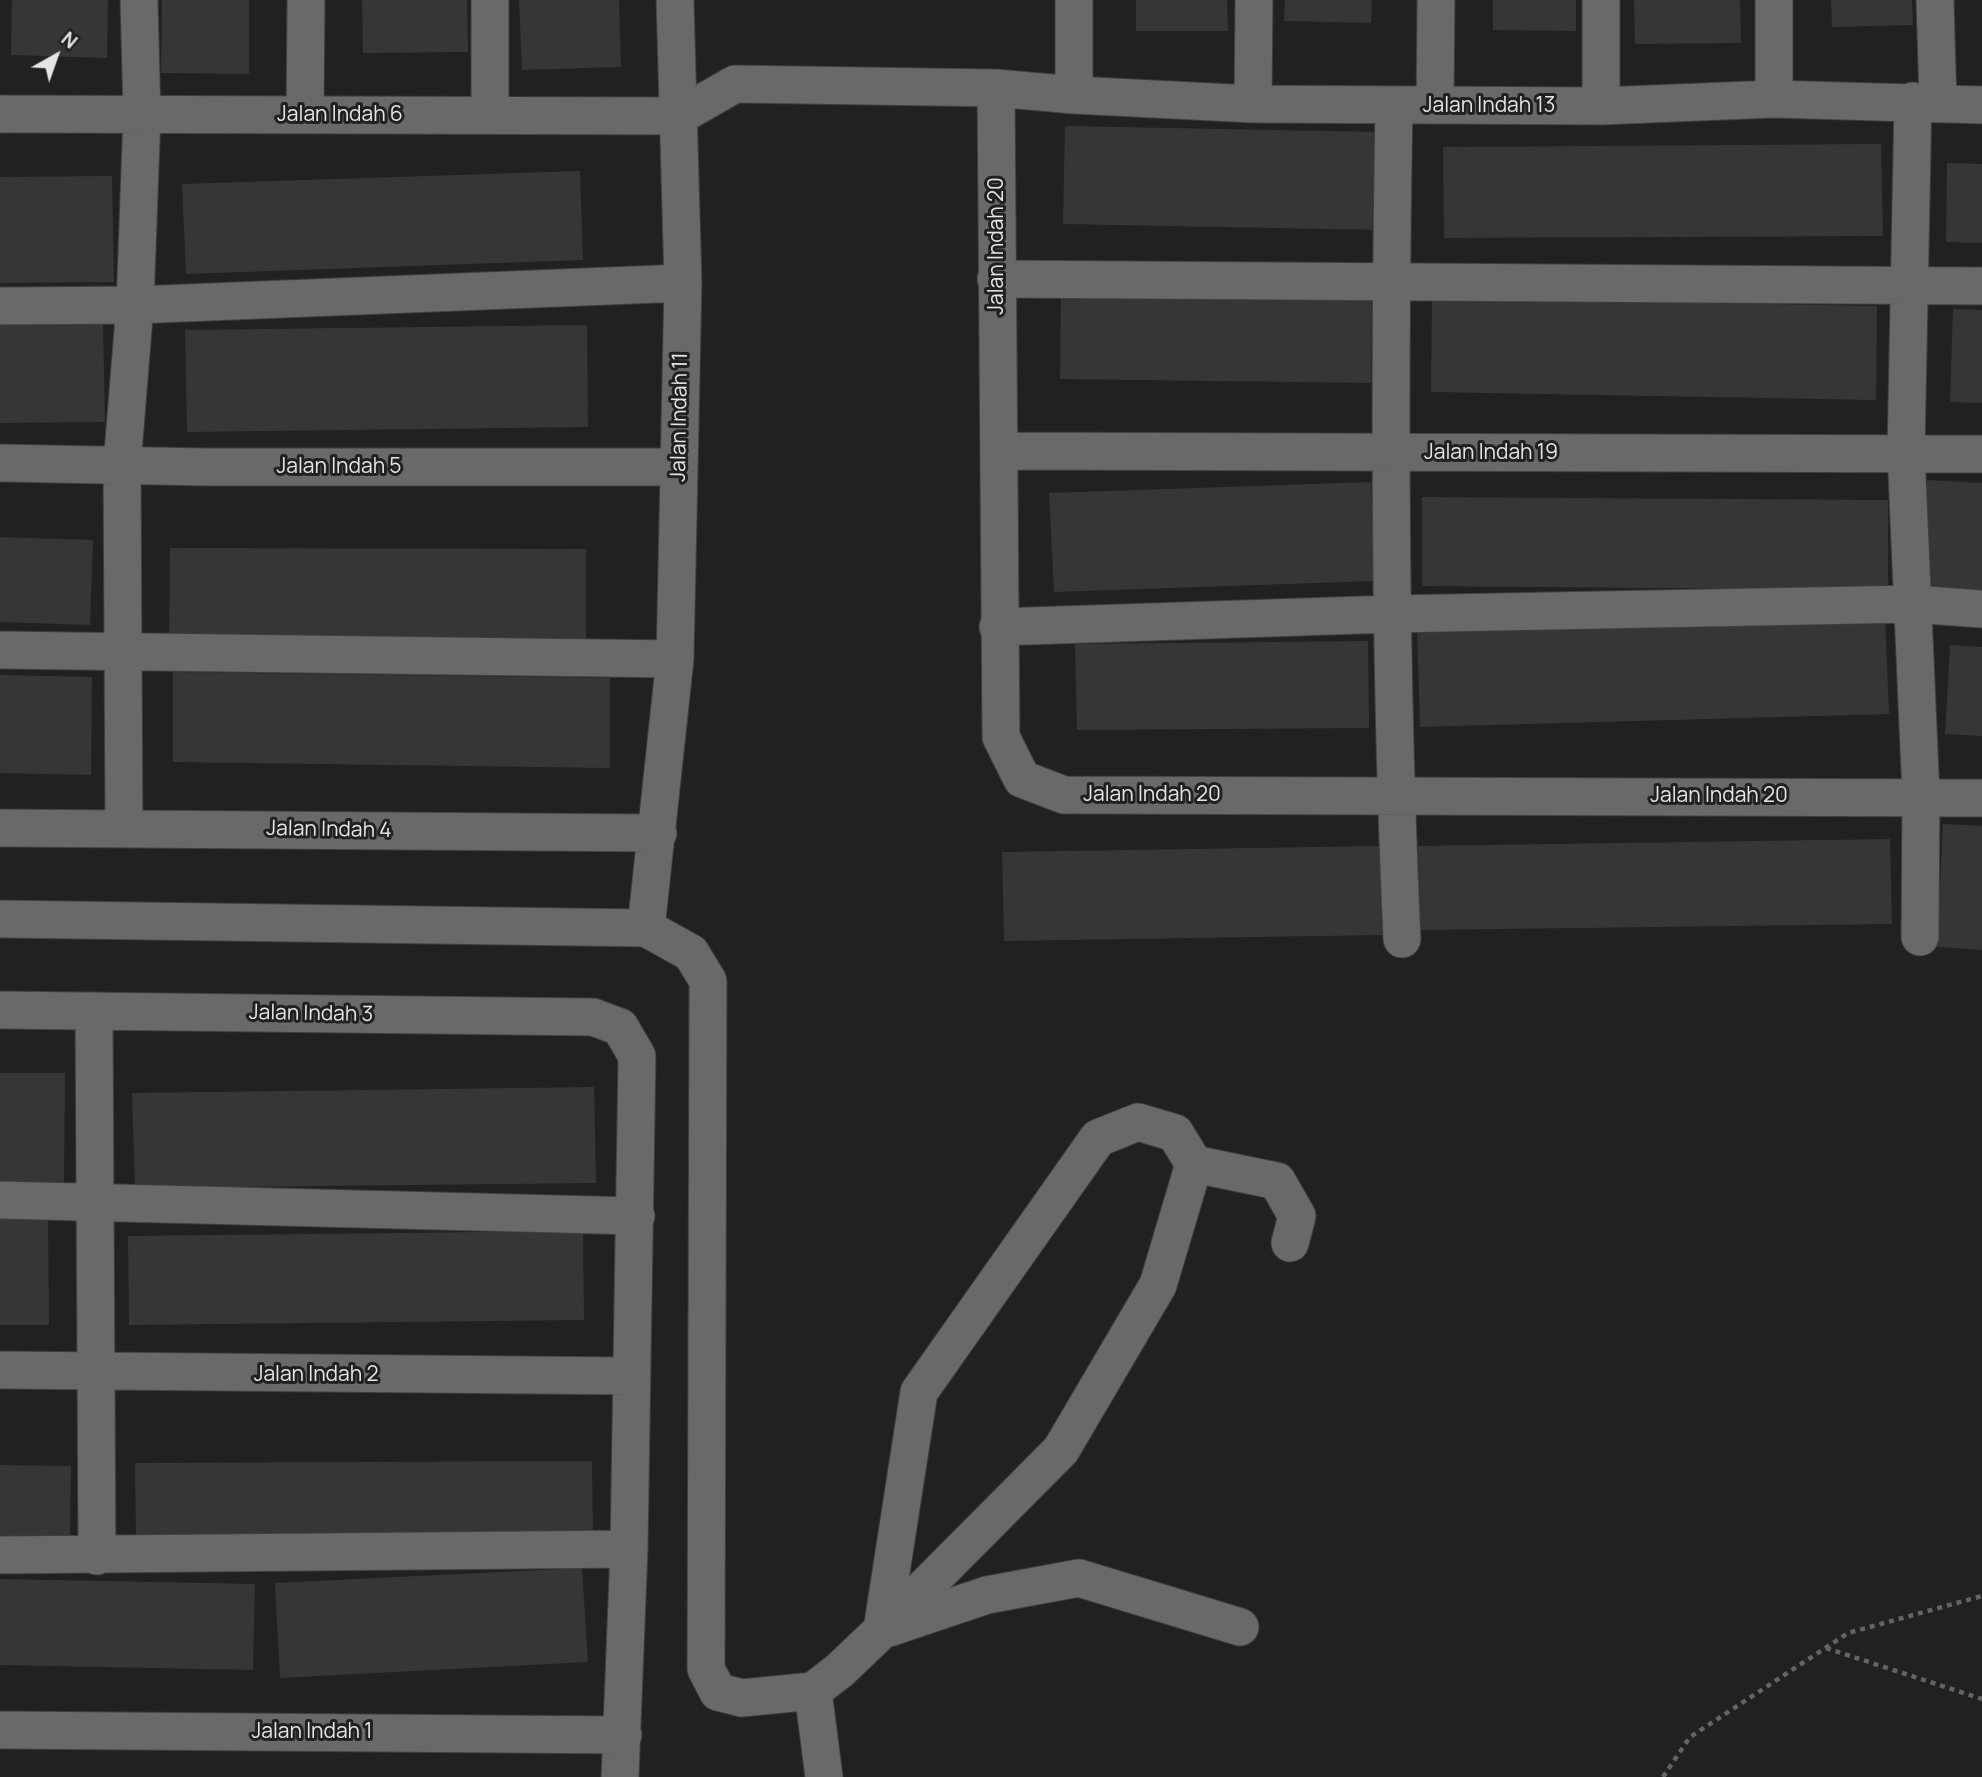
<!DOCTYPE html>
<html>
<head>
<meta charset="utf-8">
<style>
	body { margin:0 }
	#map { position:relative; width:1982px; height:1777px; overflow:hidden; background:#1f2220; font-family:Manrope,sans-serif }
	canvas { display:block }
	.north { position:absolute; left:21px; top:21px; width:70px; height:70px; -webkit-text-stroke:5px #1f2220; paint-order:stroke; rotate:40deg; font-size:19px; font-weight:700; line-height:28px; text-align:center; color:#e4e5e4 }
	.north::after { content:''; display:block; margin:auto; width:24px; height:32px; background:#e4e5e4; clip-path:polygon(50% 0,100% 100%,50% 72%,0 100%) }
</style>
</head>
<body>
<div id="map">
<canvas width="1982" height="1777"></canvas>
<div class="north">N</div>
</div>
<script>
const c = document.querySelector('canvas').getContext('2d');
c.lineJoin = 'round';
function fill(path, color) {
  c.fillStyle = color;
  c.fill(path, 'evenodd');
}
function stroke(path, color, width, dash) {
  c.strokeStyle = color;
  c.lineWidth = width;
  c.lineCap = dash ? 'butt' : 'round';
  c.setLineDash(dash || []);
  c.stroke(path);
}
function drawText(font, color, halo, rows, align = 'center') {
  c.font = font + ' Manrope,sans-serif';
  c.lineWidth = 6;
  c.setLineDash([]);
  c.textBaseline = 'middle';
  c.strokeStyle = halo;
  c.fillStyle = color;
  for (const [text, x, y, turn = 0] of rows) {
    c.save();
    c.translate(x, y);
    c.rotate((+turn || 0) * Math.PI / 180);
    c.textAlign = isNaN(turn) ? turn : align;
    if (halo) c.strokeText(text, 0, 0);
    c.fillText(text, 0, 0);
    c.restore();
  }
}
fill(new Path2D(`
	M12 0H108L107 58 11 55Z
	M162 0H249V74L161 73Z
	M362 0H467L468 52 363 53Z
	M519 0H619L621 67 522 70Z
	M1136 0H1227L1228 31H1136Z
	M1285 0H1372L1371 23 1284 21Z
	M1493 0H1576V31L1493 30Z
	M1634 0H1740L1741 43 1635 44Z
	M1831 0H1912L1913 25 1832 27Z
	M1065 126 1379 132 1378 230 1063 224Z
	M1881 144 1883 236 1444 238 1443 147Z
	M1947 163 1982 164V243L1946 242Z
	M580 171 583 260 186 274 182 184Z
	M112 176 114 282 0 283V177Z
	M1061 289 1372 293 1371 383 1060 379Z
	M1432 298 1877 306 1876 400 1431 392Z
	M1953 309 1982 310V403L1950 402Z
	M103 322 105 422 0 423V323Z
	M587 325 588 427 187 432 185 330Z
	M1927 480 1982 483V594L1923 592Z
	M1371 482 1375 581 1054 592 1049 493Z
	M1422 497 1888 500V590L1422 586Z
	M0 537 93 540 90 625 0 622Z
	M170 548 586 549V645L169 643Z
	M1885 616 1889 714 1420 727 1417 629Z
	M1368 641 1369 728 1077 730 1075 644Z
	M1950 645 1982 647V736L1945 734Z
	M173 672 610 678V768L173 762Z
	M0 675 92 677 91 775 0 773Z
	M1943 824 1982 826V950L1937 947Z
	M1890 839 1892 924 1420 930 1418 846Z
	M1380 846 1382 935 1004 941 1002 852Z
	M0 1073H65L64 1183H0Z
	M594 1087 596 1183 135 1188 132 1093Z
	M0 1217H48L49 1325H0Z
	M583 1231 584 1320 129 1325 128 1236Z
	M592 1461 593 1540 136 1542 135 1463Z
	M0 1465 71 1466 70 1538 0 1537Z
	M582 1568 588 1662 280 1678 275 1583Z
	M0 1579 255 1584 253 1670 0 1665Z`), '#353735');
const minor = new Path2D(`
	M1601 0V106
	M1935 0 1938 102
	M996 88 1001 737 1022 779 1064 795 1982 798
	M1074 95V0
	M1774 99V0
	M1913 101 1906 451 1921 796 1920 937
	M1253 104 1254 0
	M1435 105 1436 0
	M1394 106C1389 384 1389 662 1402 939
	M0 114 679 116
	M305 115 306 0
	M490 115V0
	M679 116 735 84 996 88 1074 95 1253 104 1601 106 1774 99 1982 105
	M996 279 1982 286
	M0 306 135 305 683 283
	M1001 451 1982 454
	M0 463 207 467H679
	M998 627 1392 614 1913 604 1982 609
	M0 650 675 659
	M0 828 658 833
	M124 828 122 465 135 305 142 114 139 0
	M0 919 646 928 691 953 708 981 706 1669 718 1692 742 1698 813 1691
	M646 928 675 659 683 283 675 0
	M0 1010 593 1017 620 1027 637 1056 629 1549 620 1777
	M94 1011 97 1556
	M0 1200 636 1216
	M0 1370 632 1376
	M0 1555 629 1549
	M889 1628 987 1595 1079 1578 1240 1627
	M882 1630 919 1392 1098 1138 1138 1122 1175 1133 1194 1164 1277 1181 1297 1216 1290 1243
	M0 1730 623 1735
	M824 1777 813 1691 840 1670 882 1630 1061 1450 1158 1285 1194 1164`);
stroke(minor, '#3e3f3e', 39);
stroke(new Path2D(`
	M1826 1648 1982 1699
	M1663 1777 1690 1737 1848 1633 1982 1596`), '#636564', 4.5, [5, 5]);
stroke(minor, '#676a68', 37);
drawText('21px', '#e4e5e4', '#1f2220', [
	["Jalan Indah 13",1489,106],
	["Jalan Indah 6",340,115],
	["Jalan Indah 20",997,246,-90],
	["Jalan Indah 11",680,417,-89],
	["Jalan Indah 19",1491,453],
	["Jalan Indah 5",339,467],
	["Jalan Indah 20",1152,795],
	["Jalan Indah 20",1719,796],
	["Jalan Indah 4",329,830,1],
	["Jalan Indah 3",311,1014,1],
	["Jalan Indah 2",316,1375],
	["Jalan Indah 1",312,1732]
]);
</script>
</body>
</html>
